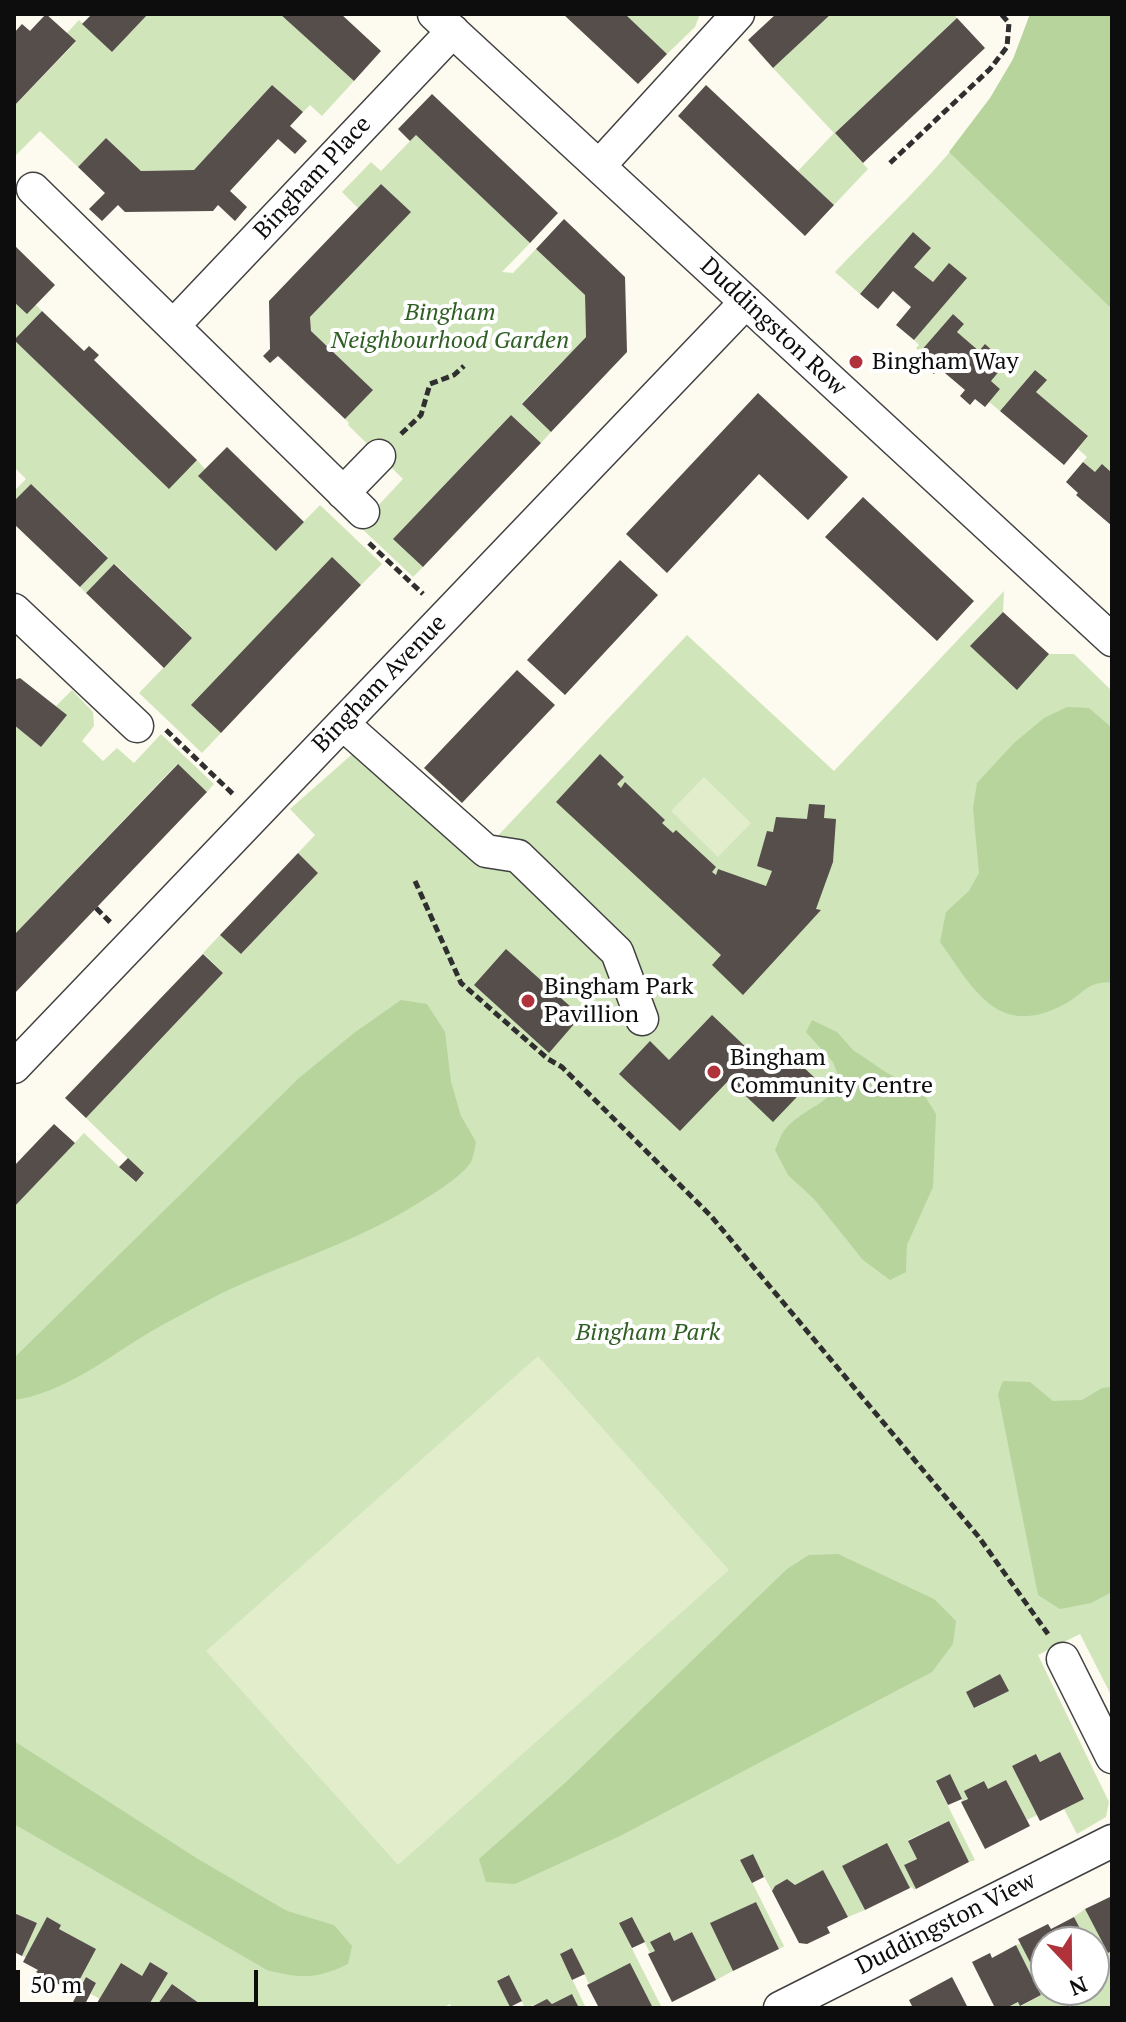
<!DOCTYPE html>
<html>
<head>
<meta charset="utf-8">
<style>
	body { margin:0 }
	#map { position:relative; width:1126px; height:2022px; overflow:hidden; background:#fdfaef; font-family:"PT Serif",serif }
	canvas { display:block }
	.frame { position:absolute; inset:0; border:16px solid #0d0d0d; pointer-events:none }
	.north { position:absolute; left:1030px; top:1926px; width:80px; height:80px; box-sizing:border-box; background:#fff; border:2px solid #9e9e9e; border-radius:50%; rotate:158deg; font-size:22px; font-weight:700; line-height:32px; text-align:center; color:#0d0d0d }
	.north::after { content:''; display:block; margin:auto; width:28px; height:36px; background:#b0323a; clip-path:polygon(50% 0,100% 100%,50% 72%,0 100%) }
	.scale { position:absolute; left:16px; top:1970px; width:242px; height:36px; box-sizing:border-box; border:4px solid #0d0d0d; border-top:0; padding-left:10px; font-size:24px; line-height:28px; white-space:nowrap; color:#0d0d0d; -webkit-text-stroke:6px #fff; paint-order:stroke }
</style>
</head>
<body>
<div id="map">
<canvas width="1126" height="2022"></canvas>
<div class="frame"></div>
<div class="north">N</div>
<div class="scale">50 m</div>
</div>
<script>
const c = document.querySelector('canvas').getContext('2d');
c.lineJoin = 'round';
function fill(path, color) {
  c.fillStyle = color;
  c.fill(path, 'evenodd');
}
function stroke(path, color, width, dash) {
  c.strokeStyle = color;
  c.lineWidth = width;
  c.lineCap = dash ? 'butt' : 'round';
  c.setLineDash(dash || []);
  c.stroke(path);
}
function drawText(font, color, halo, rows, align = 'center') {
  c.font = font + ' "PT Serif",serif';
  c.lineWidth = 8;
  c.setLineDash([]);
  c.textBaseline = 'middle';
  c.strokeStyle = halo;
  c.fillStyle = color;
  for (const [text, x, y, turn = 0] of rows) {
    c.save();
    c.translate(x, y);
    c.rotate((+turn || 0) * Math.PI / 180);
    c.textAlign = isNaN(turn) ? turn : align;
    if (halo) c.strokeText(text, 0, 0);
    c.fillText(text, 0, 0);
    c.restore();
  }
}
fill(new Path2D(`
	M148 14H280L354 81 322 116 310 105 303 112 272 85 194 170 141 171 106 138 78 167 40 131 14 157V106L76 42 67 33 79 20 112 52Z
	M625 14H700L695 27 667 54Z
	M831 14H953L957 18 835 133 868 169 834 205 798 171 834 133 773 68Z
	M1030 14H1112V473L1095 472 1083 462 1087 457 1078 449 1088 436 1036 392 1046 380 1035 370 1000 411 989 402 1000 389 991 381 1001 369 990 360 995 354 979 351 957 332 964 324 953 314 920 352 916 348 919 345 914 340 966 278 949 264 933 282 914 267 931 248 913 232 860 294 835 272C897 207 972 142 1013 60 1020 46 1025 29 1030 14Z
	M416 135 530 243 502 272 513 273 536 249 585 295 586 337 522 403 551 432 541 443 511 415 394 538 423 567 413 577 359 526 403 479 348 425 349 423 345 419 372 389 311 331 310 317 410 212 381 184 358 208 342 192 371 162 381 171Z
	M14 302 36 305 42 311 14 340 168 488 197 460 276 550 320 505 382 564 361 585 332 558 192 705 221 733 202 753 139 693 192 638 115 564 86 593 80 587 108 557 31 484 14 501V491L26 479 14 467Z
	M1004 591 1003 612 971 646 1017 689 1049 654H1074L1112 691V1697L1080 1634 1038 1655 1109 1802 1106 1817 1077 1834 1064 1809 1084 1798 1060 1752 1040 1762 1036 1754 1012 1766 1037 1815 1027 1820 1006 1780 988 1789 984 1781 963 1802 949 1774 936 1782 975 1860 969 1862 949 1821 908 1840 917 1859 904 1865 916 1889 914 1890 912 1887 910 1888 887 1844 842 1866 865 1910 848 1917 823 1870 795 1885 787 1879 775 1886 772 1891 752 1854 741 1860 784 1946 779 1949 756 1902 711 1923 733 1971 716 1980 692 1932 674 1941 670 1932 651 1942 655 1951 650 1953 632 1917 619 1923 662 2008H653L630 1964 589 1984 572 1948 560 1954 586 2008 552 2004 547 2000 525 2008 508 1975 497 1981 511 2008H452L450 2004 442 2008H206L172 1984 155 2008H147L168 1973 150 1962 142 1976 100 1999 91 1994 96 1983 86 1977 77 1994 73 1992 95 1949 59 1929 61 1925 48 1918 26 1957 22 1956 37 1923 14 1913V1207L84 1133 135 1182 144 1174 86 1118 223 973 203 953 220 935 241 954 318 873 298 853 315 835 290 809 358 749 476 859 687 635 834 771ZM1000 1674 1008 1691 975 1708 966 1692Z
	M72 690 93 712 94 726 82 741 103 761 117 748 134 763 161 734 214 784 207 792 177 764 14 935V725L41 747 66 715 56 706Z
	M1085 1909 1108 1953 1112 1951V2008H1006L1018 2002 1021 2006 1041 1995 1016 1945 1021 1943 1044 1989 1094 1990V1971L1100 1967 1094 1956V1942H1087L1074 1917Z`), '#d1e5bb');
fill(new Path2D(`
	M1030 14H1112V309L949 152 990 98 1013 59Z
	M1067 707 1089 708 1112 728V982C1084 982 1085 994 1063 1005 997 1039 974 989 940 942L946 912 969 891 979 873 973 808 977 783 1014 743 1044 718Z
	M401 1000 427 1004 445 1032 451 1082 461 1116 476 1142C475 1147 474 1154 472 1160 465 1175 430 1196 415 1205 354 1243 285 1263 220 1294 197 1306 173 1319 150 1332 107 1358 64 1393 14 1400V1358L299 1078 354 1033Z
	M812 1020 837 1032 853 1050 887 1073 921 1090 936 1114 933 1187 907 1245 906 1272 890 1280 863 1260 814 1199 788 1175 775 1150C779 1142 781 1133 787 1127 805 1108 830 1104 840 1080L833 1062 806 1032Z
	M1003 1381 1030 1382 1053 1401 1082 1400 1102 1388 1112 1387V1592L1091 1603 1060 1609 1038 1595 998 1394Z
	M838 1554 934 1599 956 1621 953 1644 932 1672 620 1836 515 1884 486 1882 479 1859 565 1783 787 1569 809 1555Z
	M14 1741 198 1859 287 1911 334 1925 352 1946 348 1964C317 1979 301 1979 267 1970L14 1824Z`), '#b6d49c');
fill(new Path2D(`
	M704 777 751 823 718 857 671 811Z
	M538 1356 729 1570 398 1865 206 1651Z`), '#e2edcc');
fill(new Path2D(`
	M46 14 76 41 14 106V33L22 24 30 31Z
	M92 14H148L112 52 82 24Z
	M280 14H341L381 51 354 81Z
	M563 14H625L667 54 638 84Z
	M776 14H831L773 68 748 40Z
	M957 18 985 48 863 163 835 133Z
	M272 85 303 112 290 126 307 141 295 154 278 139 230 191 247 207 235 221 218 205 213 211 125 212 118 205 102 221 89 209 105 193 78 167 106 138 141 171 194 170Z
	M706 85 834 205 805 236 678 116Z
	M432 94 558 213 530 243 416 135 410 141 398 129Z
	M381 184 411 212 310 317 311 331 373 390 345 419 278 356 270 363 263 356 270 349 269 301Z
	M564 219 625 277 627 352 551 432 522 404 586 337 585 295 536 249Z
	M913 232 931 248 914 267 933 282 949 263 967 278 914 340 896 325 911 307 893 291 878 309 860 294Z
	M14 245 55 285 27 314 14 302Z
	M42 311 84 351 89 346 99 355 94 360 197 460 169 489 14 340Z
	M953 314 964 324 957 332 979 351 985 344 996 354 990 360 1001 369 991 381 1000 389 985 407 975 399 970 405 960 396 965 390 939 368 934 374 927 367 932 362 920 352Z
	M1035 370 1047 380 1036 392 1088 436 1064 465 1000 411Z
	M758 393 848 477 808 520 759 474 667 573 626 534Z
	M511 415 541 443 423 567 393 539Z
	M227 447 304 522 276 551 198 476Z
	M1083 462 1095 472 1102 464 1112 473V526L1076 495 1078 493 1066 482Z
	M31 484 108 558 80 587 14 524V501Z
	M863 497 974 601 937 641 825 537Z
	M332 557 361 585 221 733 191 705Z
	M620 560 658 595 565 695 527 660Z
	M114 564 192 638 164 668 86 593Z
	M1003 612 1049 654 1017 690 970 646Z
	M517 670 555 705 462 803 424 768Z
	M20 678 67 715 41 747 14 725V680Z
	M600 754 624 777 617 784 621 788 625 782 665 820 662 823 673 833 676 830 716 867 712 872 716 875 718 869 766 886 772 871 757 866 767 831 773 832 776 817 807 819 809 804 825 805 824 818 836 819 833 862 816 909 821 910 743 995 712 965 721 955 556 802Z
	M178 764 207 792 14 994V935Z
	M298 853 318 873 241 954 220 935Z
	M506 949 581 1016 549 1053 474 985Z
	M203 954 223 973 86 1118 65 1098Z
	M712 1015 769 1069 786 1051 815 1078 773 1122 729 1080 680 1131 619 1074 650 1041 669 1060Z
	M54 1124 75 1143 14 1207V1166Z
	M128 1158 144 1173 136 1182 119 1167Z
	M1000 1674 1009 1691 974 1708 966 1692Z
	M1060 1752 1084 1799 1040 1821 1012 1766 1036 1754 1040 1762Z
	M950 1774 962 1799 948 1805 936 1781Z
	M1006 1780 1030 1826 985 1849 961 1802 968 1799 964 1791 984 1781 988 1789Z
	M949 1821 969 1862 916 1889 904 1865 917 1859 908 1841Z
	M887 1843 910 1888 865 1910 842 1866Z
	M753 1854 764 1877 752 1883 740 1860Z
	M823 1870 848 1917 827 1927 830 1933 807 1944 799 1943 772 1891 775 1886 787 1879 795 1885Z
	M1112 1896V1951L1108 1953 1085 1909Z
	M756 1902 779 1949 733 1971 710 1923Z
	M14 1913 37 1923 22 1956 14 1952Z
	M47 1917 61 1925 59 1929 96 1949 73 1992 36 1972 38 1970 23 1962Z
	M632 1917 645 1942 632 1948 619 1923Z
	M1074 1917 1087 1942H1046V1988L1044 1989 1018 1939 1048 1924 1051 1929Z
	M670 1932 674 1941 692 1932 716 1980 672 2002 648 1954 655 1951 650 1942Z
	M1016 1945 1041 1995 1020 2006 1018 2002 1006 2008H995L972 1962 990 1953 992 1958Z
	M572 1948 585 1974 572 1980 560 1954Z
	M150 1962 168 1973 147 2008H94L121 1963 142 1976Z
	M630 1963 653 2008H599L587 1985Z
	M509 1975 522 2001 510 2007 497 1981Z
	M86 1977 96 1983 83 2008 73 2002Z
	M952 1977 968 2008H913L909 2000Z
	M172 1984 186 1994 206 2008H155Z
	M572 1994 579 2008H529L547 1999 552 2004Z`), '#554e4b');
const minor = new Path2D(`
	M434 14 1112 640
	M599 166 738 14
	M33 189 363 512
	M174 325 453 31
	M343 493 379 456
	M14 610 137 726
	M343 724 486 851 518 856 617 952 642 1019
	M14 1067 746 302
	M1063 1659 1112 1757
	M780 2008 1112 1841`);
stroke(minor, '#404040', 35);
stroke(new Path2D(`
	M890 163 990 69 1007 47 1009 23 1001 14
	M401 434 421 415 430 384 454 375 464 366
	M369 543 423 594
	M166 730 234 795
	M415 881 461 983 548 1059 562 1067 711 1216 978 1536 1048 1634
	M96 908 111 923`), '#2f2f2f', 5, [8, 4]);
stroke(minor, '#fff', 32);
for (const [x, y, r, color] of [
	[856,362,8,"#b0323a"],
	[528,1001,8,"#b0323a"],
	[714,1072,8,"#b0323a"]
]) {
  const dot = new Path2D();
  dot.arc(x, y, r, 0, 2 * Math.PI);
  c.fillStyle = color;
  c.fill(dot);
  stroke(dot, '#fff', 3);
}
drawText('24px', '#0d0d0d', '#fff', [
	["Bingham Place",313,178,-47],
	["Duddingston Row",773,327,43],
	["Bingham Avenue",380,684,-46],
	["Duddingston View",946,1924,-27]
]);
drawText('italic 24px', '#305f24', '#fff', [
	["Bingham",450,313],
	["Neighbourhood Garden",450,341],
	["Bingham Park",648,1333]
]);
drawText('24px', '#0d0d0d', '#fff', [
	["Bingham Way",872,362],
	["Bingham Park",544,987],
	["Pavillion",544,1015],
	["Bingham",730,1058],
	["Community Centre",730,1086]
], 'left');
</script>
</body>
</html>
